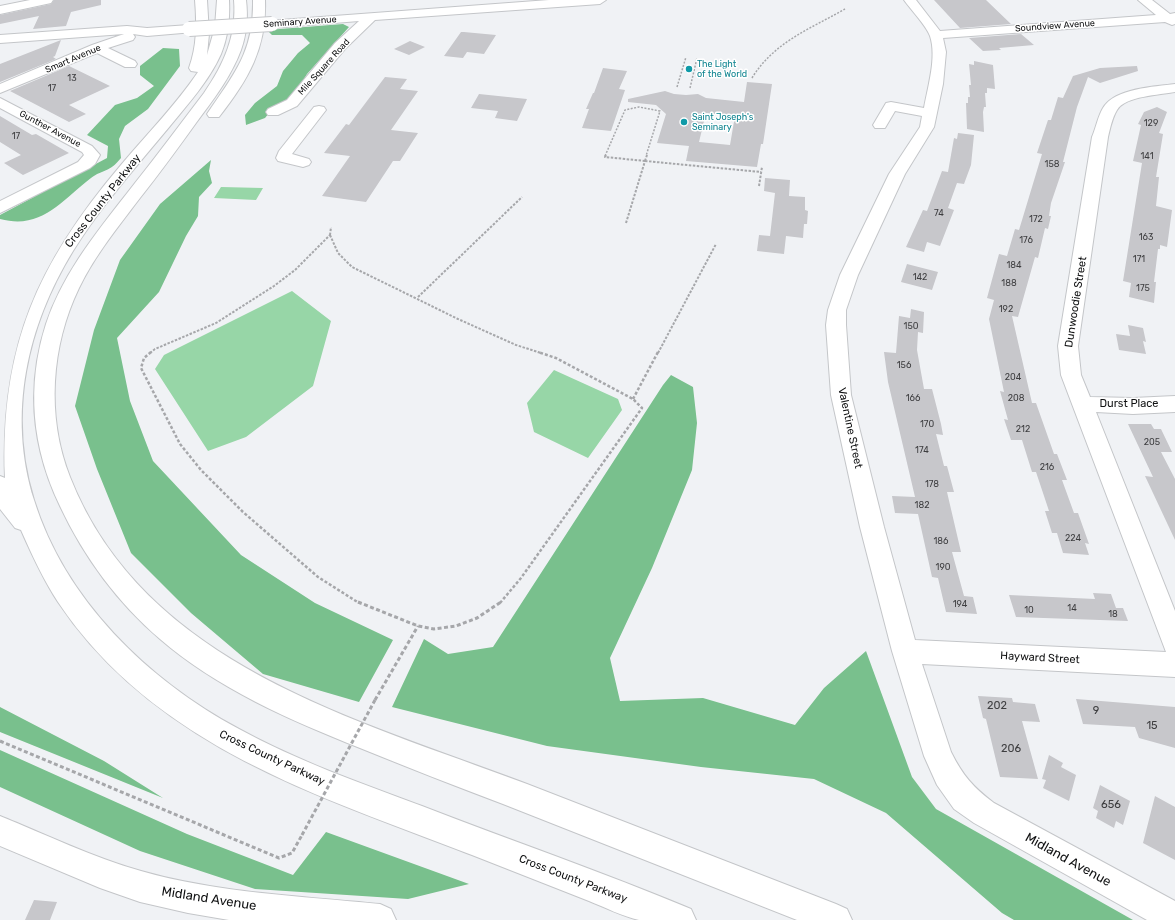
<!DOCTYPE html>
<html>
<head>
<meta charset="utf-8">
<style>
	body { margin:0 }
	canvas { display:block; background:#f0f2f5 }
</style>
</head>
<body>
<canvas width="1175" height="920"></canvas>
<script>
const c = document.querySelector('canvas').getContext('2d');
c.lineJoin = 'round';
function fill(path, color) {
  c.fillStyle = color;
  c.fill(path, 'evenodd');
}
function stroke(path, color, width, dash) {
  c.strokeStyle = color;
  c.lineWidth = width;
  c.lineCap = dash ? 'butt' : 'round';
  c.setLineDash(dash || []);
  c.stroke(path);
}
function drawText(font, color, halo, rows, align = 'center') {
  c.font = font + ' Rubik,sans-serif';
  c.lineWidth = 3;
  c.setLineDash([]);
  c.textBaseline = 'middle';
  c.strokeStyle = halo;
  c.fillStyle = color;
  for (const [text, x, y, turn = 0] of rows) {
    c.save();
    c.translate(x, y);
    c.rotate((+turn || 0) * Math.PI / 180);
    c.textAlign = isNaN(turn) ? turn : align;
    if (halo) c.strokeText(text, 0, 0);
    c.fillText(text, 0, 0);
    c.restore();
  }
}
fill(new Path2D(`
	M221 187 263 188 256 200 214 198Z
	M292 291 331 321 313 386 246 437 208 451 155 369 164 355Z
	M554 370 618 399 622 410 588 458 534 432 527 403Z`), '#97d6a7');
fill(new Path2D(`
	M343 24 349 27 307 74 294 96 274 107 265 118 246 125 245 115 255 103 277 86 283 71 298 53 310 43 302 35H272L267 30Z
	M163 48 179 49 180 66 148 109 125 126 119 139 121 158C109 173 103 169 91 178 61 201 42 230 0 219V215L107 158 108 146 87 135 115 105 137 98 154 86 140 75V66Z
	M211 160 209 171 212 183 199 197 198 216 186 236 159 292 117 338 130 401 153 461 241 555 315 603 393 640 359 702 263 674 191 613 131 553 97 469 75 406 94 330 120 260 160 204Z
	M671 375 693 387 697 423 692 470 652 568 610 658 620 701 703 698 795 725 824 688 866 651 912 777 936 809 1133 920H1014L1002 913 886 813 814 779 701 767 547 746 392 707 424 639 448 654 493 647 663 385Z
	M0 707 104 761 163 798 0 732Z
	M0 750 187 834 293 875 326 832 469 884 408 899 255 889 140 851 0 787Z`), '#79c08d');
fill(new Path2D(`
	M54 0H101V5L71 12 66 26 33 29 39 16 0 24V15L51 4Z
	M934 0H986L1011 24 960 28Z
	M461 32H464L496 35 484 54 467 52 463 58 444 56Z
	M1021 34 1034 45 999 48 1001 50 983 51 969 38Z
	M61 40 55 56 53 57 56 59 0 82V64Z
	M410 41 425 47 409 55 394 49Z
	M974 61 993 65 995 89 987 88V93H985L986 107H984L983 112 984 132 967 129 966 103H968V97H970L969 85H971L969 64 974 65Z
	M69 66 110 86 69 105 86 114 69 122 10 91Z
	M1137 66 1138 71 1100 83 1088 77 1077 107 1063 162H1065L1051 203 1049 216H1051L1048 229 1045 228 1038 258 1035 257 1018 317 1012 316 1032 403H1036L1054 454H1057L1067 480H1062L1074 513H1078L1089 544 1085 543 1089 555 1063 553 1057 533H1052L1045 511H1049L1036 472H1032L1022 440H1011L1004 419 1008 420 1000 391 1004 392 989 319 994 300 987 298 999 254 1007 256 1015 229 1019 230 1042 154 1037 153 1048 120H1051L1058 97 1063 98 1073 76 1100 68Z
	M603 68 627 71 619 89 625 90 611 131 582 128 589 109H586L593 93H594Z
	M385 77 407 79 400 89 418 91 391 130 418 133 400 161H393L366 202 322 196 350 156 324 153 346 124 349 125Z
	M747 82 772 84 763 144H761L757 167 686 161 689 146 657 143 666 114 656 105 628 102V99L665 91 674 94 686 95 698 94 706 98 744 102ZM706 113 735 116 730 145 699 142Z
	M479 94 527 99 517 121 495 118 498 111 471 108Z
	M1157 107 1167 112 1159 133 1163 134 1156 177H1159L1156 206 1172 210 1167 247 1160 245V249H1158L1154 282H1156L1154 303 1129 297 1131 283 1123 281 1142 163 1133 161 1141 125 1138 124 1144 112Z
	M0 116 32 135 36 134 69 153 23 175 4 163 21 155 0 142Z
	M958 133 974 135 971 165 964 184 957 183 948 208 954 210 940 246 927 242 924 252 906 247 923 210 927 211 942 171 948 172 954 138 957 139Z
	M765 178 790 180 789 196 805 197V210L808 211 807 224H804L803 238 786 236 784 254 757 251 759 235 770 236 775 193 764 191Z
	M907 264 938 272 932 290 901 282Z
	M911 309 924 312 923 333 918 332 917 350 924 389H932L941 424 943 435 936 434 944 466H947L954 492H947L961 552H952L964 596 973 597 977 614 946 612 938 578 932 577 918 514 895 513 892 496 915 497 888 382 884 352 896 353 899 316 910 318Z
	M1128 325 1143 328 1146 342 1143 341 1146 354 1119 350 1116 334 1130 336Z
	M1128 424H1151L1154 429H1161L1172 452H1161L1175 479V540L1145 476 1153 477Z
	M1093 593 1111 594 1116 608H1123L1128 621 1016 617 1009 595 1095 599Z
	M978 696 1012 698 1013 702 1035 704 1040 722 1022 721 1038 779 1000 777 986 719 983 718Z
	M1076 699 1175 707V748L1139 738 1135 727 1083 724Z
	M1049 755 1063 763 1061 767 1076 775 1069 801 1043 788 1046 780 1042 779Z
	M1100 785 1130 801 1123 825 1116 821 1114 828 1096 818 1098 811 1093 808Z
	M1155 796 1175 807V860L1143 843Z
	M34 900 57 902 50 920H25Z`), '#c7c7cb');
const minor = new Path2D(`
	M30 0H53L51 3 0 14V6Z
	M549 0H606L600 4 375 20 345 49 297 106 278 115H268L266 112 268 109 287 100 335 43 359 21 272 28 267 27 266 24 267 21Z
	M904 0H916L940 31 1156 15 1138 0H1152L1170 14 1175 13V24L1172 25 1165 22 943 38 946 52 943 84 934 127 905 174 858 275 846 310V325L851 395 884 527 915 640 1166 652 1061 375 1058 346 1092 137C1096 128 1098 116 1103 108 1115 88 1154 87 1175 84V92C1160 95 1125 96 1117 110 1112 118 1110 129 1108 137L1078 346 1081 375 1090 397 1133 398 1175 396V412L1133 414 1096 412 1175 611V677L922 664 951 752C963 776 973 787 994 803L1175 901V920H1147L974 823 954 809 937 785 924 756 892 651 860 527 831 395 826 325 828 310 840 275 889 174 920 127 922 116 895 111 885 128H875L873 125 886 103 891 102 924 108C928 86 937 57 930 36 926 25 911 10 904 0Z
	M189 25 195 29 194 32 147 36 133 34 135 37 133 40 108 48 135 61 137 64 135 67H125L97 53 0 93V84L92 45 124 34 0 43V35L127 26 147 28Z
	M0 98 92 146 100 155 95 164 90 168 0 213V201L78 162 84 155 82 152 0 108Z
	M319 106 324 107 326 110 292 154 309 159 311 162 309 165 303 167 278 161 276 158 279 151 314 107Z
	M0 816C47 835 92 857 141 871 218 893 300 896 380 904L391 909 396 920H229L188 913 140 902 100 888 0 846Z`);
const highway = new Path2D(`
	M195 0H207L209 34 207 55 215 27 217 0H229C230 18 228 37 221 54 209 81 188 104 170 126 136 167 101 206 73 251 27 326 7 414 34 500 65 600 148 680 239 729 297 761 361 783 422 806 512 841 603 872 691 909L696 920C679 920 655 920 639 920 624 917 604 907 589 901 550 886 511 870 472 855 319 796 154 746 58 602 43 579 32 555 21 530L15 528 0 509V476L5 478C0 346 38 263 121 165 146 135 176 105 198 72L191 71 189 68C197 46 197 24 195 0Z
	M234 0H246C248 17 247 33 241 50 231 77 213 100 196 123 178 148 159 174 140 198 118 227 95 255 79 288 51 346 46 416 70 477 144 665 355 719 527 784 630 824 733 864 836 904L847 909 852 920H797C699 881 601 843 503 804 455 786 407 767 360 748 290 720 218 689 160 639 118 603 84 557 60 506 32 448 26 386 46 324 64 270 101 227 135 183 159 153 181 123 204 93 224 64 237 35 234 0Z
	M253 0H265C267 48 248 80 219 117H209L207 114C234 74 254 52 253 0Z`);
stroke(minor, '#c4c6c9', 2);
stroke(highway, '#c4c6c9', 2);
stroke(new Path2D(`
	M752 78C774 42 810 29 845 9
	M677 87 686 57
	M690 88 697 58
	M605 156 625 110 639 107 660 111 646 156`), '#a6a7aa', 1.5, [2, 1.5]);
stroke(new Path2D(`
	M606 155 605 157 645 161
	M645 161 761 172
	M645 161 647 155
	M759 186 762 167
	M626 223 645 161
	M330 235 338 253 352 267 458 319 516 345 541 353
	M330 235 331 227
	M418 297 522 197
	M150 353 155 349 216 323 274 286 295 270 330 235
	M658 353 716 244`), '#a6a7aa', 2, [2.5, 1.5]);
stroke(new Path2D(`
	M151 352 144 358 141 368 180 444 201 470 243 512 318 577 359 603
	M633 399 658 352
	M500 603 521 578 642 408 633 399 556 358 538 352`), '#a6a7aa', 2.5, [3, 2]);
stroke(new Path2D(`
	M358 602 418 626 434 629 456 626 477 618 501 602
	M375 700 418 626
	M0 741 279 858 292 853 302 835`), '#a6a7aa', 3, [4, 2.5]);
fill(minor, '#fff');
fill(highway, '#fff');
const minorBridge = new Path2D(`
	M189 29 272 24`);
stroke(minorBridge, '#c4c6c9', 16, []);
stroke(new Path2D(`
	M302 835 375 700`), '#a6a7aa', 3, [4, 2.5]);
stroke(minorBridge, '#fff', 14);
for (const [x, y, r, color] of [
	[689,69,4,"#0f9aa8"],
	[684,122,4,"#0f9aa8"]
]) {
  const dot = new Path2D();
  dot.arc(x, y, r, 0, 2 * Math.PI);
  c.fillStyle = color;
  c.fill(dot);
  stroke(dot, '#fff', 1.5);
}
drawText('9px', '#101112', '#fff', [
	["Seminary Avenue",300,22,-4],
	["Soundview Avenue",1055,26,-4],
	["Smart Avenue",73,59,-23],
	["Mile Square Road",324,67,-48],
	["Gunther Avenue",50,129,28]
]);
drawText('9px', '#0d838f', '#fff', [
	["The Light",697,64],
	["of the World",697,74],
	["Saint Joseph's",692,117],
	["Seminary",692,127]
], 'left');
drawText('9px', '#3e3e40', null, [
	["13",72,78],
	["17",52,88],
	["129",1151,123],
	["17",16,136],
	["141",1147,156],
	["158",1052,164],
	["74",939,213],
	["172",1036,219],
	["163",1146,237],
	["176",1026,240],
	["171",1139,259],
	["184",1014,265],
	["142",920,277],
	["188",1009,283],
	["175",1143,288],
	["192",1006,309],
	["150",911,326],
	["156",904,365],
	["204",1013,377],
	["166",913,398],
	["208",1016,398],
	["170",927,424],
	["212",1023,429],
	["205",1152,442],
	["174",922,450],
	["216",1047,467],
	["178",932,484],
	["182",922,505],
	["224",1073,538],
	["186",941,541],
	["190",943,567],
	["194",960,604],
	["14",1072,608],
	["10",1029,610],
	["18",1113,614]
]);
drawText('11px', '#101112', '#fff', [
	["Cross County Parkway",103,201,-52],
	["Dunwoodie Street",1076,302,-81],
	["Durst Place",1129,404],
	["Valentine Street",850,428,78],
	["Hayward Street",1040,658,3],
	["Cross County Parkway",272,758,25],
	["Cross County Parkway",573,879,21]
]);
drawText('11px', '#3e3e40', null, [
	["202",997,706],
	["9",1096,711],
	["15",1152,726],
	["206",1011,749],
	["656",1111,805]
]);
drawText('13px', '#101112', '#fff', [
	["Midland Avenue",1068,860,29],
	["Midland Avenue",209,899,9]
]);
</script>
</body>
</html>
